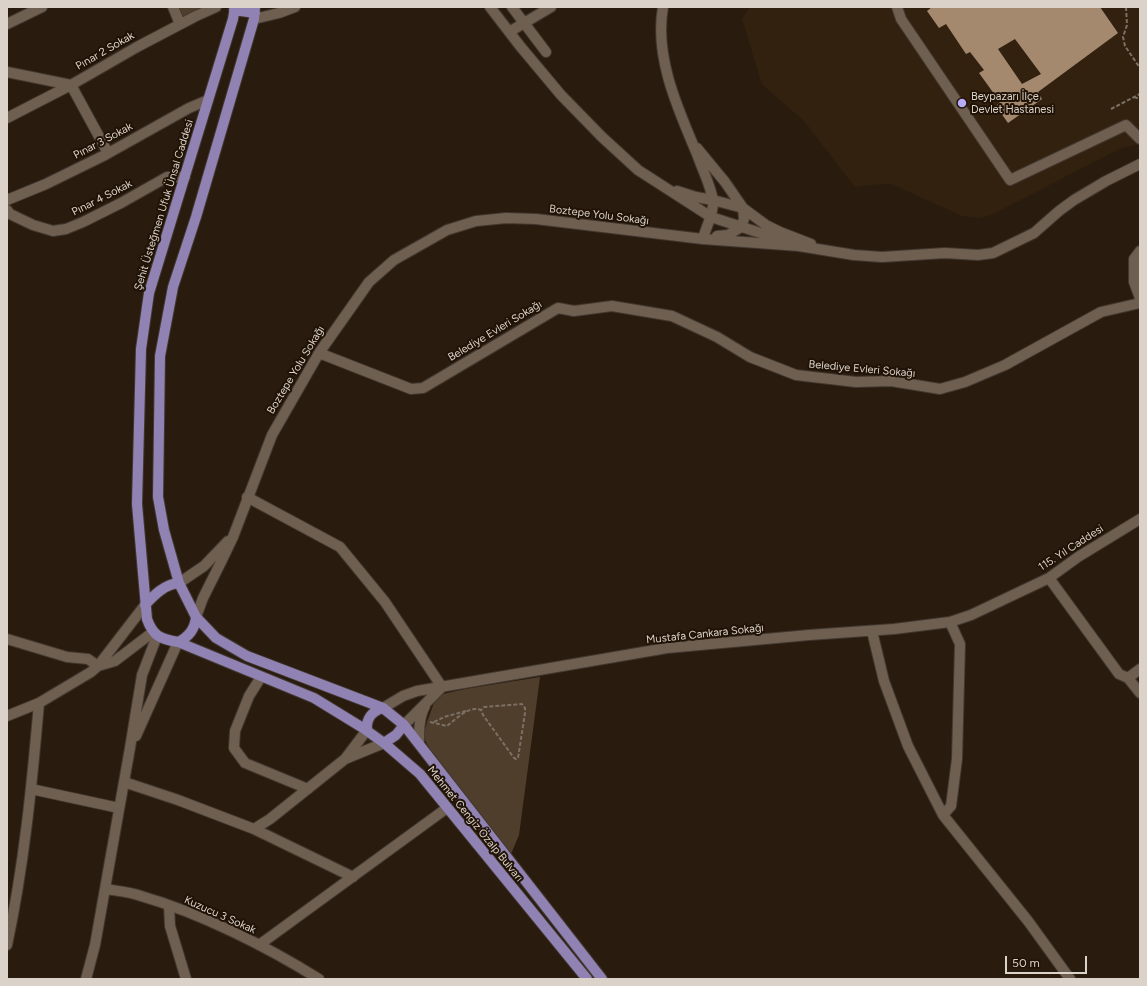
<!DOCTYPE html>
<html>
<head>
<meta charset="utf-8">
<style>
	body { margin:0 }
	#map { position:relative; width:1147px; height:986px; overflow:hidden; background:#291c0f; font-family:Figtree,sans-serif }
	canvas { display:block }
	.frame { position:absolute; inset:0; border:8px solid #dbd2ca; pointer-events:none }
	.scale { position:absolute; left:1005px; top:956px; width:82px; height:18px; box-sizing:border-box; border:2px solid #dbd2ca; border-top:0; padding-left:5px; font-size:12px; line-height:14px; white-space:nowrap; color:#dbd2ca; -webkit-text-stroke:3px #201306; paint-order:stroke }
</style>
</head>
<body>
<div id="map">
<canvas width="1147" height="986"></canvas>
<div class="frame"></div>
<div class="scale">50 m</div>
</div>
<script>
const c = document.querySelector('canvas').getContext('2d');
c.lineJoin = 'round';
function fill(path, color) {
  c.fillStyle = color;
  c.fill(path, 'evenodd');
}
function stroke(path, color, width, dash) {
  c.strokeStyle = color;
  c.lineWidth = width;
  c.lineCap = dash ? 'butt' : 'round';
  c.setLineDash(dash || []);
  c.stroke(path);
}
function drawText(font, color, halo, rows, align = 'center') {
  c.font = font + ' Figtree,sans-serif';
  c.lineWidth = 4;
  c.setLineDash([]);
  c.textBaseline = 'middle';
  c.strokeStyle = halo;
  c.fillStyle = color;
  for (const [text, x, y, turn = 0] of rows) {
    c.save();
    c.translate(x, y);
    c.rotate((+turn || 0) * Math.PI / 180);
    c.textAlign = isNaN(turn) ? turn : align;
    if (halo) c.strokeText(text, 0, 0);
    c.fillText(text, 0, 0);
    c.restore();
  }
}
fill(new Path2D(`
	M750 7H1140V144L1121 148 991 215 979 218 962 216 892 184H880L855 187 805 122 762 84 742 19Z`), '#33210f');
fill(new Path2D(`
	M176 7H203L182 19Z
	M540 677 519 835 511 854 429 748 425 740 424 734 427 722 435 700 443 694 465 689Z`), '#503e2c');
fill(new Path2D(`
	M932 7H1100L1118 33 1038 92 1042 99 1008 123 996 106 1000 102 979 73 984 70 970 52 966 54 946 24 939 28 927 11ZM1015 39 1041 74 1022 84 998 49Z`), '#a4896f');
const minor = new Path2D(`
	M173 7 180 24
	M490 7 520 46 561 95 602 137 638 170 711 217 782 240
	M512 7 546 52
	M663 7C654 57 678 109 697 154 701 166 712 189 713 201 714 214 706 226 703 239
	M897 7 901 19 1010 180 1126 125 1140 139
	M254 19 279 13 295 7
	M7 24 42 7
	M509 32 551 7
	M7 72 71 85 108 153
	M7 118 71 85 137 47 196 16 216 7
	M697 148 725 182 743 208 744 219 741 227 728 235 717 236
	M677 191 696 197 713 200 743 208 766 225 780 232 811 244
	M7 200 46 184 105 155 189 108 208 100
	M7 210 10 214 33 225 53 231 66 229 83 222 121 203 167 177H185
	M1140 251 1134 259V282L1140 298
	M319 353 411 389 423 388 558 308 574 311 612 306 672 316 717 337 750 357 796 375 856 382 891 381 940 389 965 382 1005 365 1101 312 1140 303
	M247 497 340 547 385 602 442 687
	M1049 578 1119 674 1128 678 1140 693
	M179 583 204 566 228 541
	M145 605 98 666 115 661 153 632
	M196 617 203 598 222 560 233 537 272 435 319 353 369 282 394 260 447 230 476 221 506 218 536 219 703 239 799 246 854 255 882 257 945 253 978 255 993 253 1034 233 1059 211 1074 200 1106 181 1140 164
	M872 631 884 681 908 746 943 815 1028 921 1070 979
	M7 639 67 657 88 659 98 666 91 672 39 703 7 716
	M261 677 249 696 235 731 234 748 245 763 308 789
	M1128 678 1140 669
	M383 708 403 696 417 691 667 648 809 635 894 629 950 622 971 615 1049 578 1078 557 1140 519
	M404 725 442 687
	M367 730 345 759 384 743
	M136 736 178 642
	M419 743C419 731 419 717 425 706
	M124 782 178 800 254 829 353 877
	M31 789 119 808
	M943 815 951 806 957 759 960 644 950 622
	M254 829 270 819 345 759
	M105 889C117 891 130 892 141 896 200 913 266 946 319 979
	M169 906 170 926 186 979
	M7 945C24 866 32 784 39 703
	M259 945 447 808
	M86 979 95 945 130 748 142 675 157 636`);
const major = new Path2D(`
	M235 7 233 19 149 293 141 349 137 504 147 619C153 636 160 639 178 642L314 698 363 728 384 743 420 774 587 979
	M255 7 254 19 196 217 173 287 160 356 158 497 164 530 179 583 196 617 216 638 247 656 383 708 404 725 602 979
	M234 10 255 13
	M145 605C154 595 165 584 179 583
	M178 642C189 637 195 629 196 617
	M367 730C366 719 372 711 383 708
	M384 743 396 735 404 725`);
stroke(minor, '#423830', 12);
stroke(major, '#423830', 12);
stroke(new Path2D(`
	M1126 7 1127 25 1123 37 1125 46 1140 68
	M1134 97 1140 99
	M1111 109 1140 94
	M430 722 447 726C456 719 469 705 481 710L483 715 514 758 516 759 518 758 525 713V708L522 704 484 707 481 710
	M434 722 444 717 466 711`), '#7b7065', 2, [4, 2]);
stroke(minor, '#6e5f50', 10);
stroke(major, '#9082b3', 10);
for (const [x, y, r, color] of [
	[962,103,5,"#b6acf8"]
]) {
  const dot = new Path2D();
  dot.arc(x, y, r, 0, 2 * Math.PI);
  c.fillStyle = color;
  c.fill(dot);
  stroke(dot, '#201306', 1.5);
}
drawText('11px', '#dbd2ca', '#201306', [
	["Pınar 2 Sokak",105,51,-30],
	["Pınar 3 Sokak",103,141,-28],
	["Pınar 4 Sokak",102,198,-27],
	["Şehit Üsteğmen Ufuk Ünsal Caddesi",164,205,-73],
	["Boztepe Yolu Sokağı",599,215,7],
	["Belediye Evleri Sokağı",495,331,-31],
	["Belediye Evleri Sokağı",862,369,5],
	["Boztepe Yolu Sokağı",296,370,-59],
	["115. Yıl Caddesi",1071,548,-33],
	["Mustafa Cankara Sokağı",705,634,-6],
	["Mehmet Cengiz Özalp Bulvarı",475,824,51],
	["Kuzucu 3 Sokak",220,915,24]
]);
drawText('11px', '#dbd2ca', '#201306', [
	["Beypazarı İlçe",971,97],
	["Devlet Hastanesi",971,110]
], 'left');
</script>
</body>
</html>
